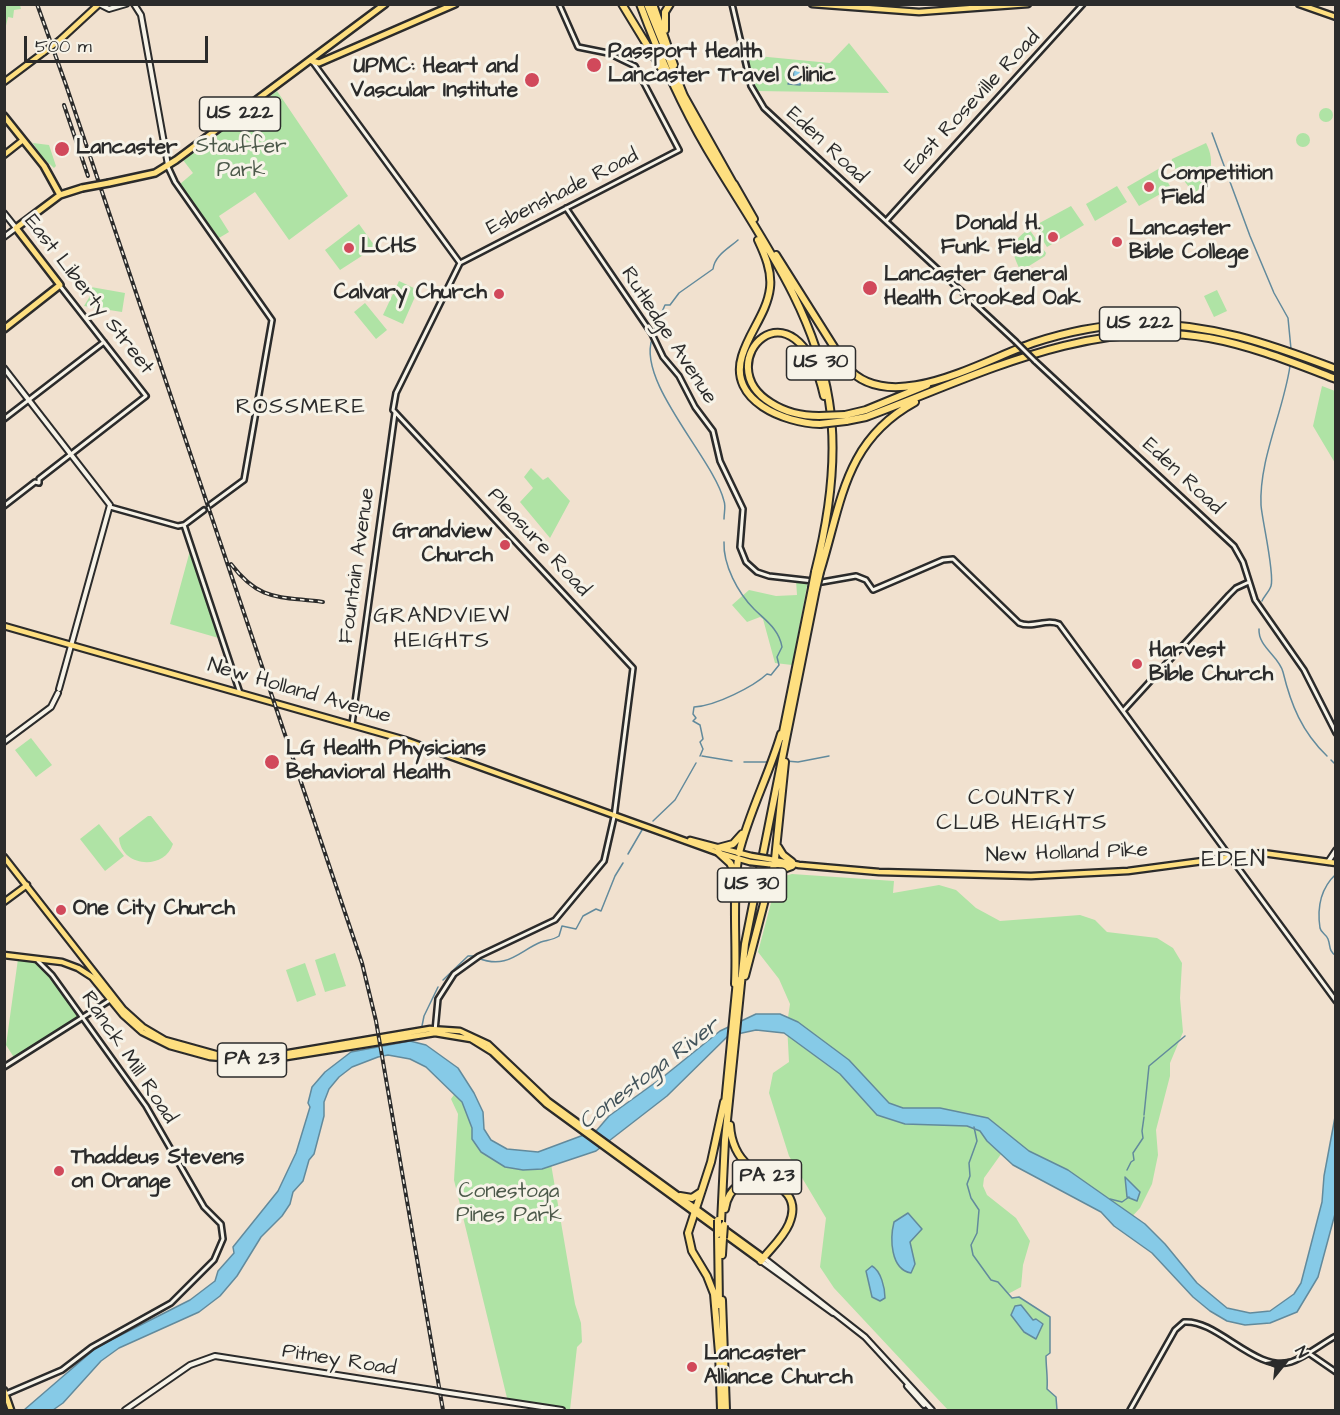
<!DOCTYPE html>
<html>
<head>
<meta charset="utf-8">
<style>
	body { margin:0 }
	#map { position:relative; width:1340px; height:1415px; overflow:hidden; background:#f1e1cf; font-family:"Architects Daughter",sans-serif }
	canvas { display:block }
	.frame { position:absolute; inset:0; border:6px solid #2b2b2b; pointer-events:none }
	.north { position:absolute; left:1256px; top:1331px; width:60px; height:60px; -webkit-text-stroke:4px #f7f3e8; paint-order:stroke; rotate:60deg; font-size:16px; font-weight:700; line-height:24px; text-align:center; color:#2b2b2b }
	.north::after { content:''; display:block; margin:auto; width:21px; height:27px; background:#2b2b2b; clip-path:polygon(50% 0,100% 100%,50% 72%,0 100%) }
	.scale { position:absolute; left:24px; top:36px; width:184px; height:27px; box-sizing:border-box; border:3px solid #2b2b2b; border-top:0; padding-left:8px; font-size:18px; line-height:21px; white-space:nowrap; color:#2b2b2b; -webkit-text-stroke:4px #f7f3e8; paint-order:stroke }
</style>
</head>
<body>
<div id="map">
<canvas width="1340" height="1415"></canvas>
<div class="frame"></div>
<div class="north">N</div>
<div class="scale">500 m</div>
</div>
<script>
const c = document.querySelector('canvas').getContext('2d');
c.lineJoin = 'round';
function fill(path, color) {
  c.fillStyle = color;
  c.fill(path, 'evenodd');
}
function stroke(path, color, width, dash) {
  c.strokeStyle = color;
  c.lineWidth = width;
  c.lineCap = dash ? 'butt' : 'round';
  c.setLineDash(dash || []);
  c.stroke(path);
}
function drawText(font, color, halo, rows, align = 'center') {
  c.font = font + ' "Architects Daughter",sans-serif';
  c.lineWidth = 6;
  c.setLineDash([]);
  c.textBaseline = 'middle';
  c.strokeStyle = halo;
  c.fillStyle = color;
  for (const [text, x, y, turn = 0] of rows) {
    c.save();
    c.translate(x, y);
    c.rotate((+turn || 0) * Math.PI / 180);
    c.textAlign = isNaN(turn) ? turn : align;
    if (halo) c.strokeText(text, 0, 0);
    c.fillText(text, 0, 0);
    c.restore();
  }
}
fill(new Path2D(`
	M4 5H20L21 9 14 10 13 18 8 17 5 30Z
	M849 43 889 93 756 91 747 55 830 63Z
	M277 91 348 196 289 240 255 192 219 216 229 232 219 238 180 184 193 173 183 160Z
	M1319 115a7 7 0 1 1 14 0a7 7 0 1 1-14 0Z
	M1296 140a7 7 0 1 1 14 0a7 7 0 1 1-14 0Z
	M30 139 33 143 49 145 56 166 54 168 43 158Z
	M1206 143C1216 162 1211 179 1194 194L1171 163 1172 159Z
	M1160 168 1171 188 1139 206 1127 187Z
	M1117 186 1127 202 1095 221 1086 204Z
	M1071 206 1084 225 1047 247 1034 226Z
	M359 224 374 245 371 250 340 270 325 250Z
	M1029 229 1046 253 1045 256 1021 271C1010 251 1010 242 1029 229Z
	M399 281 418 290 403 324 383 315Z
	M91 287 125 293 122 312 84 306 90 296Z
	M1217 290 1227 311 1214 317 1204 296Z
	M365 303 387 330 376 339 354 312Z
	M1322 386 1335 391V463L1313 426Z
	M531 468 543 480 548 477 570 501 550 538 520 502 533 488 524 477Z
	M191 547 222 639 170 624Z
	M796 580 808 581 792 665 775 663 763 619 760 617 747 622 732 605 749 590 776 596 797 595Z
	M31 738 52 765 36 777 15 750Z
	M148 816H151L173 844C164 871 121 867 119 838Z
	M99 824 124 856 105 871 80 839Z
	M792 874 894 881 893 893 939 885 956 890 976 908 1000 921 1080 915 1095 920 1107 932 1157 938 1173 948 1182 963 1180 998 1183 1032 1170 1063V1076L1156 1130 1158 1155 1152 1184 1140 1208 1128 1221 1009 1143 984 1178 983 1186 987 1195 1016 1218 1030 1241 1023 1265 1021 1287 1008 1294 1012 1298 1019 1297 1050 1317V1353L1046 1356C1046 1368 1048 1377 1047 1389L1056 1397 1057 1410H948L834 1288 820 1267 826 1218 789 1156 769 1093 773 1073 789 1062 787 1024 790 1004 779 979 758 952 776 884 781 877Z
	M335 953 346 986 325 992 315 960Z
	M18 959 37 962 44 967 80 1018 15 1059 6 1045Z
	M305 963 316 995 297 1002 286 970Z
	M460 1086 495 1151 551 1164 575 1304 581 1323 582 1342 577 1347 570 1410 508 1402 454 1180 458 1114 451 1099Z`), '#afe3a5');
const water = new Path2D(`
	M794 66H802L803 72 800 85 788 84 789 81H793Z
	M756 1014H780L798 1022 849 1060 889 1103 903 1108H940L988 1118 1029 1151 1068 1170 1145 1224 1165 1244 1197 1283 1227 1308 1250 1313 1270 1311 1294 1294 1301 1283 1322 1202 1324 1176 1335 1117V1214L1318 1277 1297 1312 1270 1323 1245 1325 1227 1321 1210 1311 1193 1297 1152 1253 1114 1226 1101 1212 1013 1165 987 1141 980 1131 967 1126 905 1124 877 1115 840 1074 784 1033 756 1030 728 1036 667 1096 596 1151 542 1169 523 1170 505 1167 481 1152 472 1139V1128L462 1102 426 1067 410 1059 388 1055 378 1057 352 1067 339 1077 329 1089 324 1102V1116L314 1154 309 1160 303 1181 293 1192 290 1204 282 1216 261 1237 237 1276 220 1296 199 1312 119 1348 101 1361 63 1403 53 1410H24L97 1347 190 1300 215 1281 218 1271 234 1253 233 1247 278 1191 296 1153 310 1107 308 1103 312 1087 325 1072 351 1052 410 1041 426 1045 458 1068 474 1093 483 1112 484 1129 491 1140 507 1149 538 1152 597 1130 609 1116 663 1077 720 1031Z
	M1125 1177 1140 1192 1137 1201 1127 1197Z
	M908 1213 922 1229 910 1242 915 1264 911 1273C890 1269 890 1238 894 1222Z
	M872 1266C881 1271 885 1288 885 1298L880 1301 872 1297 866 1271Z
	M1021 1305 1033 1320 1036 1319 1043 1324 1036 1339 1024 1332 1011 1315 1015 1306Z`);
fill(water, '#86cae7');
stroke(water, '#628a9c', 1.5);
stroke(new Path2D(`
	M1212 133 1250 236 1274 293 1288 318 1291 349
	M654 330 665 305H670L679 293 713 269C715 255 728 249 738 240
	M652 339C637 383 714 459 724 501 726 506 724 513 724 519
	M1262 601C1264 596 1269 592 1271 586 1275 574 1262 520 1261 505 1259 459 1283 413 1290 366
	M1259 629C1258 647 1279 656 1283 672 1291 705 1302 732 1327 756
	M700 756 703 749 700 742 703 739 700 725 693 721 696 718 693 714 694 707C716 706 754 686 767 674L771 675 779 665 777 657 782 647C779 629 765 620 754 609 738 593 723 565 724 542
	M702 756 732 761
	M1331 760 1336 765
	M786 761 798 762 829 756
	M744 762H769
	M653 821 675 800 696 763
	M628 854 642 830
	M1336 874C1321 888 1317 908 1320 928 1321 933 1326 934 1328 939 1331 947 1328 950 1336 956
	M478 958C507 970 519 951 541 942 547 940 553 940 559 936L562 926 576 929 583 916 596 909 601 911 615 876 623 863
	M443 980 468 956H476
	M422 1026 424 1016 438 987
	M1144 1115 1149 1066 1185 1036
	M974 1127 977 1141 969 1163 970 1176 967 1184 971 1198 979 1210 977 1233 971 1245 973 1255 991 1280 998 1282 1012 1298 1019 1297 1050 1317V1353L1046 1356C1046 1368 1048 1377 1047 1389L1056 1397 1057 1410
	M1127 1170 1131 1162 1134 1160 1133 1153 1143 1138 1142 1131 1144 1117
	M1110 1199 1122 1202 1129 1197`), '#628a9c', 1.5);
const tertiary = new Path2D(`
	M732 4 751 86 764 108 1015 341
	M312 61 460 263
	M168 167 175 182 272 320 244 480 210 505
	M566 208 652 334 663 357 679 376 695 407 713 431 720 461 743 509 740 547 746 562 757 572 769 576 822 582 856 576 866 580 873 590 943 560 953 559 1019 623C1033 629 1046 618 1059 624L1336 1001
	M886 221 1083 4
	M460 263 679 150 635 66 608 53 578 47 559 4
	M1035 361 1234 546 1243 562 1255 600 1304 670 1336 733
	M4 419 104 342
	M4 506 35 482 39 483V479L146 396 60 286
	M110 507 178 526 183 525
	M184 525 240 693
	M184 525 204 510
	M1123 711 1229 595 1236 588 1249 582
	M352 724 395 413
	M435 1031 438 999 454 974 479 956 555 920 604 861 614 817 633 668 393 410 396 393 460 263
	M4 1067 110 1000
	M1307 1352 1336 1372
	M6 1394 62 1370 92 1347 171 1303 214 1260 223 1239 221 1224 204 1207 146 1106 52 975 38 961
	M1130 1410 1175 1330 1184 1322C1217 1319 1256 1373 1291 1362 1306 1357 1321 1344 1336 1336`);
const secondary = new Path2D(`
	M99 4 109 9 126 4
	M134 4 141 15 168 165
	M4 213 16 228 4 237
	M4 368 110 505 59 689
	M4 742 51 707 58 693
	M1328 862 1336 850
	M764 1258 865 1337 932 1410
	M761 1261 833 1313
	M907 1386 924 1405
	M443 1392 562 1410
	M125 1410 190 1365 215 1356 433 1390`);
const primary = new Path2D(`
	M812 4 919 12 1028 4
	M1299 4 1336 17
	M60 40 99 4
	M4 82 44 52
	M4 155 23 140
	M4 626 405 740 719 853 750 862
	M690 840 751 856
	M4 857 123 1009 143 1027 165 1040 219 1055 265 1057 430 1029 460 1031 488 1044 548 1101 764 1258
	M769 859 799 865 879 872 1031 876 1128 871 1263 853 1336 863
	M768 864 789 866
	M4 902 27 885
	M4 955 62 962 78 968 92 977 123 1015 142 1032 170 1046 210 1057 247 1060 274 1059 435 1033 471 1039 492 1052 546 1104 761 1261
	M4 1390 11 1410`);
const trunk = new Path2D(`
	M312 61 319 63 455 4
	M4 116 44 166 60 195
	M109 183 155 173 176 160 385 4
	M4 329 60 285 16 228 60 195 82 188`);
const motorway = new Path2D(`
	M622 4 661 68
	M640 4C659 55 680 103 707 149 755 230 814 306 829 401 838 457 829 517 815 572
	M647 4 684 96 734 185
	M653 4 674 65
	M665 30V12L670 4
	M734 184 754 219
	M758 240C765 255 772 271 770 288 767 313 749 332 742 356 728 401 785 423 820 424
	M776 255 846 366C889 418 983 360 1033 343 1066 332 1101 325 1136 324 1208 322 1270 344 1336 369
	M845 415 866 410 927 385
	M819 416C802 416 785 412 771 403 706 363 796 271 824 396
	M846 421 866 417C977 376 1087 317 1209 338 1253 346 1294 363 1336 379
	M820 572C842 502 844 441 915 402
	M782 737 812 588
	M778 847 783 855 792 862
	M718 848 733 844 742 834
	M719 853 730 863 735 873
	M739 853C749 812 769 775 781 734
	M775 859 785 762
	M772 877 781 870 792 866
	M745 976 774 865
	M735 984C737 942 732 900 738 859
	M725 1104 737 980
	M730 1125C731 1141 737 1156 749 1166 767 1183 804 1189 789 1224 783 1238 770 1249 761 1261
	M680 1196 692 1198 701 1192
	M725 1209C728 1187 747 1175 767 1181
	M721 1223 725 1140 745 944 816 589
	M718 1234 719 1305
	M722 1255 723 1238
	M722 1300 726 1410
	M719 1352 721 1410
	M719 1353 714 1294 707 1276 692 1251 688 1233 711 1162 724 1102`);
stroke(tertiary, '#2b2b2b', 8);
stroke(secondary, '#2b2b2b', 8);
stroke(primary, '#2b2b2b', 9);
stroke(trunk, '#2b2b2b', 10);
stroke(motorway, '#2b2b2b', 10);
stroke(tertiary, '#f7f3e8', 3);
stroke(secondary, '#f7f3e8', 4);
stroke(primary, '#fedf80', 4.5);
stroke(trunk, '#fedf80', 5);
stroke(motorway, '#fedf80', 6);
const rail = new Path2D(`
	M37 4 66 85 362 963 376 1021 443 1410
	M64 105 88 176
	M231 564C260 602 279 596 323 602`);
stroke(rail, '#2b2b2b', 4);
stroke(rail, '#f7f3e8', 1.5, [4.5]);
const tertiaryBridge = new Path2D(`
	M1015 341 1035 361`);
const secondaryBridge = new Path2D(`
	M433 1390 443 1392`);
const primaryBridge = new Path2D(`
	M44 52 60 40
	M751 856 769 859
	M750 862 768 864`);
const trunkBridge = new Path2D(`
	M82 188 109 183`);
const motorwayBridge = new Path2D(`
	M819 416 845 415
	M820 424 846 421
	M812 588 815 572
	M816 589 820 572
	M718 1234V1220
	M723 1238 724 1225`);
stroke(tertiaryBridge, '#2b2b2b', 8, []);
stroke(secondaryBridge, '#2b2b2b', 8, []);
stroke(primaryBridge, '#2b2b2b', 9, []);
stroke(trunkBridge, '#2b2b2b', 10, []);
stroke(motorwayBridge, '#2b2b2b', 10, []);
stroke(tertiaryBridge, '#f7f3e8', 3);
stroke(secondaryBridge, '#f7f3e8', 4);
stroke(primaryBridge, '#fedf80', 4.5);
stroke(trunkBridge, '#fedf80', 5);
stroke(motorwayBridge, '#fedf80', 6);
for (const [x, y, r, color] of [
	[594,65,8,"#d1495b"],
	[532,80,8,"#d1495b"],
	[62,149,8,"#d1495b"],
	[1149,187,6,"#d1495b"],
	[1053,237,6,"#d1495b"],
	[1117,242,6,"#d1495b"],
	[349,248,6,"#d1495b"],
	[870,288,8,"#d1495b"],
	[499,294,6,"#d1495b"],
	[505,545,6,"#d1495b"],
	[1137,664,6,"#d1495b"],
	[272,762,8,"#d1495b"],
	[61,910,6,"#d1495b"],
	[59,1171,6,"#d1495b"],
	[692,1367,6,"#d1495b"]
]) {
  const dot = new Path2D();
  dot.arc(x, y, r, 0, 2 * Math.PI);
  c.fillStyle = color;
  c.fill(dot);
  stroke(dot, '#f7f3e8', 2);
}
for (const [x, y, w] of [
	[240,114,81],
	[1140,324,81],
	[821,363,69],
	[752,885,69],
	[252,1060,69],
	[767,1177,69]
]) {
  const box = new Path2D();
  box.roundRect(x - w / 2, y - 17, w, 34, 4.5);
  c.fillStyle = '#f7f3e8';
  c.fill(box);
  stroke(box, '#2b2b2b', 1.5);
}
drawText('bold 20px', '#2b2b2b', null, [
	["US 222",240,114],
	["US 222",1140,324],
	["US 30",821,363],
	["US 30",752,885],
	["PA 23",252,1060],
	["PA 23",767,1177]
]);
drawText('bold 21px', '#2b2b2b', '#f7f3e8', [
	["Passport Health",608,53],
	["Lancaster Travel Clinic",608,77],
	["UPMC: Heart and",518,68,"right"],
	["Vascular Institute",518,92,"right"],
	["Lancaster",76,149],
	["Competition",1161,175],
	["Field",1161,199],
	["Donald H.",1041,225,"right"],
	["Funk Field",1041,249,"right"],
	["Lancaster",1129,230],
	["Bible College",1129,254],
	["LCHS",361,248],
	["Lancaster General",884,276],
	["Health Crooked Oak",884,300],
	["Calvary Church",487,294,"right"],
	["Grandview",493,533,"right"],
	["Church",493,557,"right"],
	["Harvest",1149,652],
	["Bible Church",1149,676],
	["LG Health Physicians",286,750],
	["Behavioral Health",286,774],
	["One City Church",73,910],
	["Thaddeus Stevens",71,1159],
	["on Orange",71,1183],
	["Lancaster",704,1355],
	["Alliance Church",704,1379]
], 'left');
drawText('21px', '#2b2b2b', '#f7f3e8', [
	["East Roseville Road",973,103,-47],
	["Eden Road",826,146,43],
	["Esbenshade Road",563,193,-27],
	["East Liberty Street",88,295,52],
	["Rutledge Avenue",668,336,57],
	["Eden Road",1182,477,43],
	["Pleasure Road",538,543,47],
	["Fountain Avenue",358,566,-82],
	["New Holland Avenue",299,692,16],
	["New Holland Pike",1067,854,-2],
	["Ranck Mill Road",128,1058,56],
	["Pitney Road",339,1361,9]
]);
drawText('21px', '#4c594a', '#f7f3e8', [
	["Stauffer",241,148],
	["Park",241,172],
	["Conestoga",509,1193],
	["Pines Park",509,1217]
]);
c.letterSpacing = '1.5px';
drawText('22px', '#2b2b2b', '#f7f3e8', [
	["ROSSMERE",301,408],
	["GRANDVIEW",442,617],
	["HEIGHTS",442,642],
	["COUNTRY",1022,799],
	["CLUB HEIGHTS",1022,824]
]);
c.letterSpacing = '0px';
drawText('italic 22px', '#42535a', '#f7f3e8', [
	["Conestoga River",650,1075,-37]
]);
c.letterSpacing = '1.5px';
drawText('24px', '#2b2b2b', '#f7f3e8', [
	["EDEN",1234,861]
]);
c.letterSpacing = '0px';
</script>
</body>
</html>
